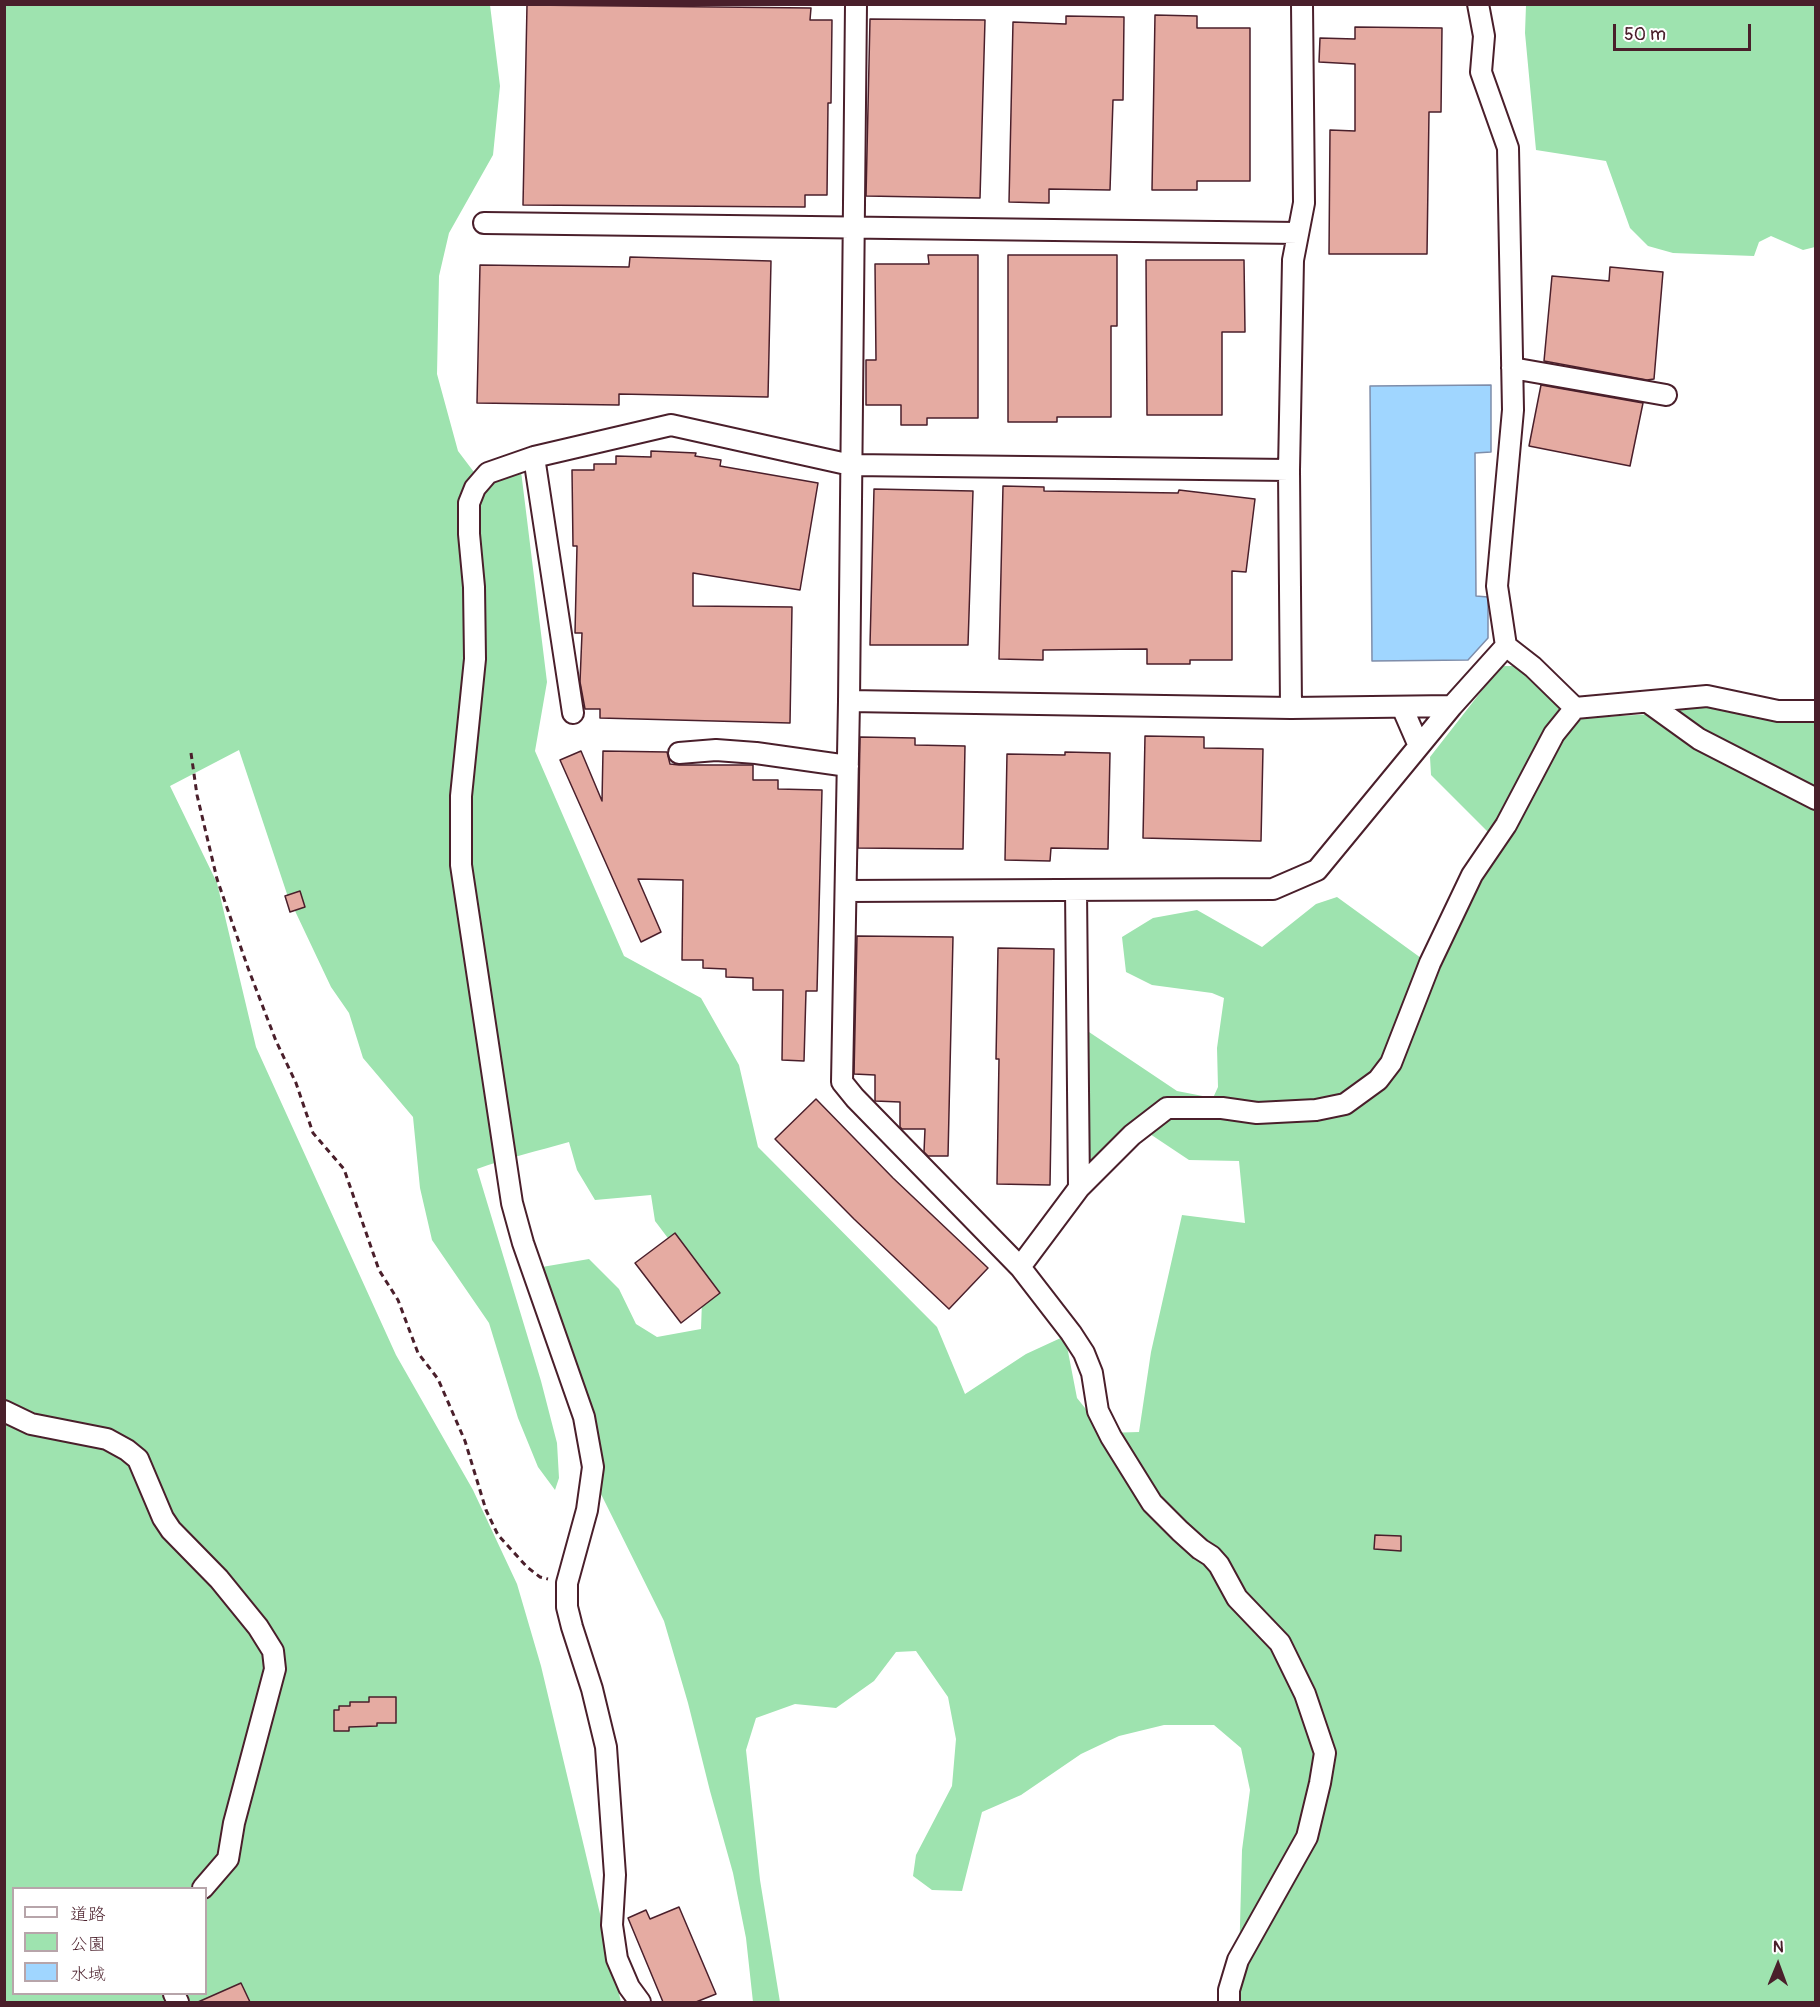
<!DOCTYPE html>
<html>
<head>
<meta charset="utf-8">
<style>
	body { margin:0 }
	#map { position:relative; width:1820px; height:2007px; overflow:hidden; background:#fff; font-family:Pangolin,"Klee One",sans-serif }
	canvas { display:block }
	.frame { position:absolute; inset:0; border:6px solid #4a1f2b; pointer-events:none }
	.legend { position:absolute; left:12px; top:1887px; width:195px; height:108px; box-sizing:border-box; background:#fff; border:2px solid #b7a5aa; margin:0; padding:8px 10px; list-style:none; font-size:18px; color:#4a1f2b }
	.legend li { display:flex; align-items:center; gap:12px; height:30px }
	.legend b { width:30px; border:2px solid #b7a5aa }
	.north { position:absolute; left:1748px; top:1935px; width:60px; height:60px; -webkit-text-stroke:4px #fff; paint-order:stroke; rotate:1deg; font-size:16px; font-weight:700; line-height:24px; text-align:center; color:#4a1f2b }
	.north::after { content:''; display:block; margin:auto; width:21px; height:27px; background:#4a1f2b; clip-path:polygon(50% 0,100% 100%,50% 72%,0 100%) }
	.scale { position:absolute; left:1613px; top:24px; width:138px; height:27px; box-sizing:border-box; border:3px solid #4a1f2b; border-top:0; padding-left:8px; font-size:18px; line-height:21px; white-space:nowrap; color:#4a1f2b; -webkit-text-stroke:4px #fff; paint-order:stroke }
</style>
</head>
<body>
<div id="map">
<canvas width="1820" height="2007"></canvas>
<div class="frame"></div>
<ul class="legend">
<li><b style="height:8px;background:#fff"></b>道路</li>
<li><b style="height:16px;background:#9ee3af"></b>公園</li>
<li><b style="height:16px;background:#a0d6ff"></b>水域</li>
</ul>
<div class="north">N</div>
<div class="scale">50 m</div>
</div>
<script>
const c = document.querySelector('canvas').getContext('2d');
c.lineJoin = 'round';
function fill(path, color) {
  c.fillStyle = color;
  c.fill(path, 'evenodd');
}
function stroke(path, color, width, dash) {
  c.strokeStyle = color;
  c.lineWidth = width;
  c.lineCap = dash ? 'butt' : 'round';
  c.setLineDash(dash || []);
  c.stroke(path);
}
fill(new Path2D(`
	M5 5H490L500 86 493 155 449 233 439 276 437 374 458 451 483 484 521 471 547 682 535 751 624 956 701 998 739 1065 758 1147 937 1327 965 1394 1026 1354 1065 1336 1077 1398 1105 1433 1139 1432 1151 1352 1182 1215 1245 1223 1239 1161 1189 1160 1135 1124 1086 1174 1089 1032 1177 1091 1213 1098 1218 1087 1217 1048 1224 998 1212 993 1152 985 1126 972 1122 937 1153 918 1197 910 1262 947 1316 904 1337 897 1432 966 1500 844 1431 775 1430 757 1501 666H1520L1563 712 1585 718 1654 714 1706 704 1815 715V2002H1232L1239 1963 1242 1850 1250 1790 1241 1748 1214 1725H1164L1119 1736 1081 1754 1021 1795 982 1812 962 1891 932 1890 913 1876 916 1855 952 1786 956 1739 948 1697 916 1651 896 1652 874 1681 836 1708 795 1704 756 1718 746 1750 760 1880 780 2002H753L746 1938 733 1873 710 1791 688 1703 664 1621 596 1484 582 1430 526 1279 542 1267 589 1259 619 1289 636 1324 657 1337 701 1329 702 1301 689 1266 655 1221 651 1195 595 1200 577 1170 569 1142C538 1151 507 1158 477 1169L541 1381 557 1443 559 1478 555 1490 538 1467 518 1418 489 1323 432 1240 420 1188 413 1117 363 1058 349 1013 331 987 287 894 239 750 170 786 217 883 256 1047 396 1355 473 1490 517 1584 541 1666 621 2002H5ZM14 1888H206V1994H14Z
	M1526 5H1815V247L1803 250 1771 236 1759 242 1754 256 1673 253 1648 246 1630 228 1606 161 1536 150 1525 33Z`), '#9ee3af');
const water = new Path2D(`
	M1491 385V452L1475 453 1476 596 1488 597V638L1468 660 1372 661 1370 386Z`);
fill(water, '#a0d6ff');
stroke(water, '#7e8daa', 1.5);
const building = new Path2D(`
	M527 5 811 8 810 20H832L831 103H828L827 195H805V207L523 205Z
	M1155 15 1197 16V28H1250V181H1197V190H1152Z
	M1066 16 1124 17 1123 100H1113L1110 190 1049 189V203L1009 202 1013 22 1066 24Z
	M870 19 985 20 980 198 866 196Z
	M1355 27 1442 28 1441 112H1429L1427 254H1329L1330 130 1355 131V64L1319 62 1320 38 1355 39Z
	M928 255H978V418H927V425H901V405H866V360H876L875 264H929Z
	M1008 255H1117V326H1111V417H1057V422H1008Z
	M630 257 771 261 768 397 619 394V405L477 403 480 265 629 267Z
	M1146 260H1244L1245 332H1222V415H1147Z
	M1610 267 1663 272 1654 379 1647 380 1544 361 1552 276 1609 281Z
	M1541 385 1643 403 1630 466 1529 446Z
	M651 451 696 453 695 456 721 460 720 466 818 483 800 590 693 573V606L792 607 790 723 600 718V709H585L580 682 582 633H575L577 546H573L572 470H594V464H616V456L651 457Z
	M1003 486 1044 487V491L1178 493 1179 490 1255 499 1246 572 1232 571V660H1190V664H1147V649L1043 650V660L999 659Z
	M874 489 973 491 968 645H870Z
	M1145 736 1204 737V748L1263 749 1261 841 1143 838Z
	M860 737 915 738V745L965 746 963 849 858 848Z
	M581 751 602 801 603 751 667 752 670 764 679 765H753V780H778V789L822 790 817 991H806L804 1061 782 1060 783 990H753V978L726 977V969L703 968V960H682L683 880 638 879 661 932 641 942 560 760Z
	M1065 752 1110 753 1108 849 1051 848 1050 861 1005 860 1007 754 1065 755Z
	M300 891 305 907 290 912 285 896Z
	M857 936 953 937 948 1156H928L924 1152 925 1129H902L900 1127V1102L875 1101V1075L854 1074Z
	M998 948 1054 949 1050 1185 997 1184 999 1059H996Z
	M816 1099 893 1178 988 1268 949 1309 854 1219 775 1139Z
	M675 1233 720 1293 681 1323 635 1263Z
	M1375 1535 1401 1536V1551L1374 1549Z
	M369 1697H396V1723H377V1726L349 1727V1731H334V1710H339V1706H350V1702H369Z
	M679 1907 716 1994 696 2002H663L628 1918 646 1910 650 1919Z
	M241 1983 250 2002H198Z`);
fill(building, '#e5aba2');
stroke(building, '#4a1f2b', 1.5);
const street = new Path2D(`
	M856 4 849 701 842 1082 855 1098 1020 1267 1071 1333 1084 1353 1092 1373 1098 1411 1111 1437 1152 1503 1180 1531 1200 1549 1211 1556 1219 1565 1237 1598 1280 1643 1305 1694 1325 1753 1320 1783 1307 1837 1238 1960 1229 1990V2002
	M1478 4 1484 36 1481 72 1508 148 1513 410 1497 586 1506 646 1533 667 1575 708
	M484 223 1298 233
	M1512 368 1666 395
	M534 457 573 713
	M849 701 1291 708 1452 706
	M1649 703 1699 739 1816 799
	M1402 707 1419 746
	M1291 708 1289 470 1293 260 1304 203 1302 4
	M679 753 716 750 756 753 848 766
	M1076 890 1079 1188
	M846 891 1273 889 1317 870 1452 706 1506 646
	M1020 1267 1079 1188 1132 1135 1167 1108H1222L1257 1113 1316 1110 1345 1104 1378 1080 1391 1063 1430 963 1472 875 1506 825 1554 734 1575 708 1707 696 1778 711H1816
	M4 1411 31 1424 107 1439 127 1450 138 1459 163 1518 171 1530 219 1579 258 1627 273 1651 275 1669 234 1823 228 1859 203 1888
	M174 1994 178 2002
	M640 2002 629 1987 617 1959 612 1925 615 1875 606 1747 592 1689 572 1627 567 1607V1583L587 1510 593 1467 584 1417 523 1243 512 1203 461 865V796L475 659 474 587 469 534V503L475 488 488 473 534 457 671 425 851 465 1289 470`);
stroke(street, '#4a1f2b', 24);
stroke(new Path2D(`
	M191 753 197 795 217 879 248 968 276 1041 296 1083 313 1133 344 1169 379 1270 398 1300 418 1353 438 1379 465 1441 486 1510 498 1535 527 1567 540 1577 548 1579`), '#4a1f2b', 3, [6, 4.5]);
stroke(street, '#fff', 20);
</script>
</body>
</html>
